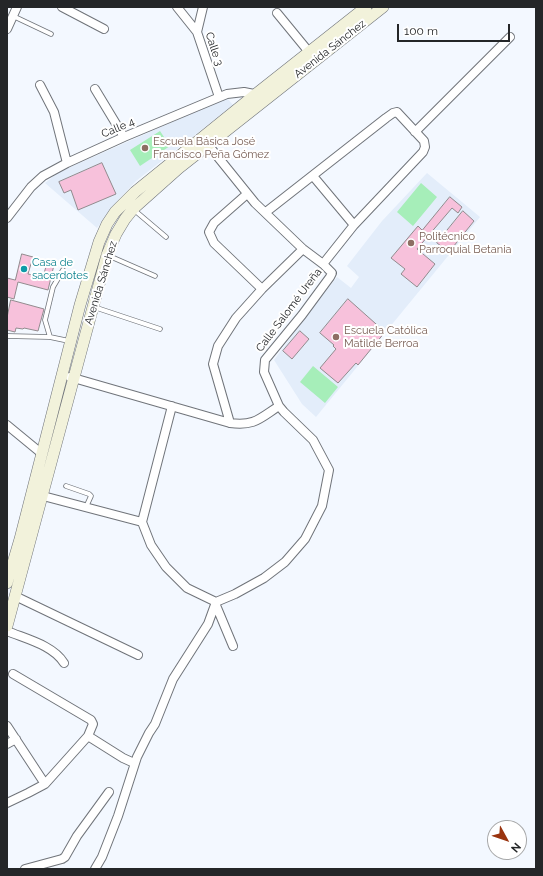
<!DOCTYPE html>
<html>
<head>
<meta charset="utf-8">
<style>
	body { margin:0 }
	#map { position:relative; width:543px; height:876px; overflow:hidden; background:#f3f8ff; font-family:Raleway,sans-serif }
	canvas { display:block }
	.frame { position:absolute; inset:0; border:8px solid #242628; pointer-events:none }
	.north { position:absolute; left:487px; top:820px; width:40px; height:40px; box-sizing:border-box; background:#fff; border:1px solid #a7a8a9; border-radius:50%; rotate:130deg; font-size:11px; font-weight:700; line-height:16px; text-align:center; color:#242628 }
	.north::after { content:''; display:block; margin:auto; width:14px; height:18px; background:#9a340f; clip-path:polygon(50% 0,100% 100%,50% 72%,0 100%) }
	.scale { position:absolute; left:397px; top:24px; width:113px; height:18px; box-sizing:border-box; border:2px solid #242628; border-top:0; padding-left:5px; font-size:12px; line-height:14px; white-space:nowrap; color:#242628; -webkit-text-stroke:3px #fff; paint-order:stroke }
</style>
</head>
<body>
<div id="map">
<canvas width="543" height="876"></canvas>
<div class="frame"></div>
<div class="north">N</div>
<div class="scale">100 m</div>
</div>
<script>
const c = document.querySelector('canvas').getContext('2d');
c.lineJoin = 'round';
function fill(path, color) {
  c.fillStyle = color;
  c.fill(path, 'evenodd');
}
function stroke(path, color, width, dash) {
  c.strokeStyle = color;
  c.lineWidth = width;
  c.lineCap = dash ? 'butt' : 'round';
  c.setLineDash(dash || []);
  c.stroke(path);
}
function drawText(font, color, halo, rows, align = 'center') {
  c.font = font + ' Raleway,sans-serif';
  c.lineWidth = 4;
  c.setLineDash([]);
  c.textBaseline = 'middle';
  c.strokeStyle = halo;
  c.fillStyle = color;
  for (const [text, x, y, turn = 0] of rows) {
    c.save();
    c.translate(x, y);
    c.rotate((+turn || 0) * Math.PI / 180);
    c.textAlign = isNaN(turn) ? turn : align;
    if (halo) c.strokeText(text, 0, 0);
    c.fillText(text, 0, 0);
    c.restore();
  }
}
fill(new Path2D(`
	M227 98 233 105 136 181 117 201 97 228 45 183 59 172Z
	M427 173 480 217 316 417 302 404 274 360 308 314 337 277 351 288 359 277 347 266 382 221Z`), '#e3edfa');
fill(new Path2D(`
	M160 131 170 146 140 166 130 150Z
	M421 183 437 197 413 226 397 212Z
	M313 366 338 387 325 403 300 382Z`), '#a6eeb9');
const building = new Path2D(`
	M102 163 116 194 78 210 71 190 64 193 59 182Z
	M450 197 462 207 458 213 452 208 417 249 435 264 417 287 401 274 405 269 391 258 418 226 422 230Z
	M463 211 474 221 449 252 437 243Z
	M22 254 33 257 28 274 43 277 47 263 54 265 48 290 18 282 14 299 7 297V278L15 280Z
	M348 299 385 332 358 365 356 363 338 383 320 368 336 349 333 346 334 345 320 333Z
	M11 300 44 309 38 331 24 328 23 329 16 328 15 332 7 330V318Z
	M300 331 309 339 292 359 283 351Z`);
fill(building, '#f7c1db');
stroke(building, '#928b8e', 1);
const lane = new Path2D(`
	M13 16 51 34
	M133 209 166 237
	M107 255 155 276
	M63 270 53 287 45 320 50 337 69 341
	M94 307 160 329
	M7 336 50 337
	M66 486 89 494 91 496 86 507`);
const street = new Path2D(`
	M62 7 104 29
	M177 7 197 32
	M203 7 197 32 219 97
	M277 13 309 52
	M7 29 17 7
	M40 85 54 112 67 163
	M95 89 124 137
	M415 132 510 37
	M313 176 354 225 323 264
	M247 194 214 223 209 232 214 243 262 289
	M266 212 386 118 393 113 397 112 424 141 425 147 423 152 354 225
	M7 218 31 187 43 176 67 163 124 137 227 94 244 92 259 95
	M70 377 230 423C255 426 259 419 279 406
	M230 423 213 364 218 346 236 318 262 289 303 249
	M7 425 41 453
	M43 496 142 522
	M142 522 151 545 166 567 187 588 216 602 235 594 264 578 285 562 305 539 322 506 329 470 313 440 284 412 279 406 264 372 265 360 302 315 330 277 332 273 323 264 303 249 255 203 205 141
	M142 522 172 406
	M15 596 138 655
	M215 603 233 646
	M7 631C26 639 53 645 64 663
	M7 726 45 784
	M88 736 123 758 134 763
	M7 744 16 739
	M7 803 28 793 45 784 88 736 93 724 91 720 13 674
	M25 869 62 859 65 857 77 836 109 792
	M95 869 102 857 118 816 137 757 149 733 155 724 173 679 208 624 216 602`);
const secondary = new Path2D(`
	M7 583 20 539 80 305 99 242 107 224 115 212 135 192 256 94 366 7
	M7 626 107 255 116 234 125 219 133 209 179 168 383 7`);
stroke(lane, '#70747a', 5.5);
stroke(street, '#70747a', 10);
stroke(secondary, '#70747a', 12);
stroke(lane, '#fff', 4);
stroke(street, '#fff', 8);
stroke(secondary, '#f2f2db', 11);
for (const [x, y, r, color] of [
	[145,148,4,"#8d6e63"],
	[411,243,4,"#8d6e63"],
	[24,269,4,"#0f9aa8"],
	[336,337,4,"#8d6e63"]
]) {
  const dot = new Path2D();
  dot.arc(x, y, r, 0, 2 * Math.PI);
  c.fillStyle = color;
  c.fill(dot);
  stroke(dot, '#fff', 1.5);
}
drawText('11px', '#242628', '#fff', [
	["Calle 3",214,49,72],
	["Avenida Sánchez",330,49,-38],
	["Calle 4",118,128,-23],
	["Avenida Sánchez",101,283,-73],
	["Calle Salomé Ureña",289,310,-53]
]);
drawText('11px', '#785e54', '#fff', [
	["Escuela Básica José",153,142],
	["Francisco Peña Gómez",153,155],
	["Politécnico",419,237],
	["Parroquial Betania",419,250],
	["Escuela Católica",344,331],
	["Matilde Berroa",344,344]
], 'left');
drawText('11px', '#0d838f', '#fff', [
	["Casa de",32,263],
	["sacerdotes",32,276]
], 'left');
</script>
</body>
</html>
